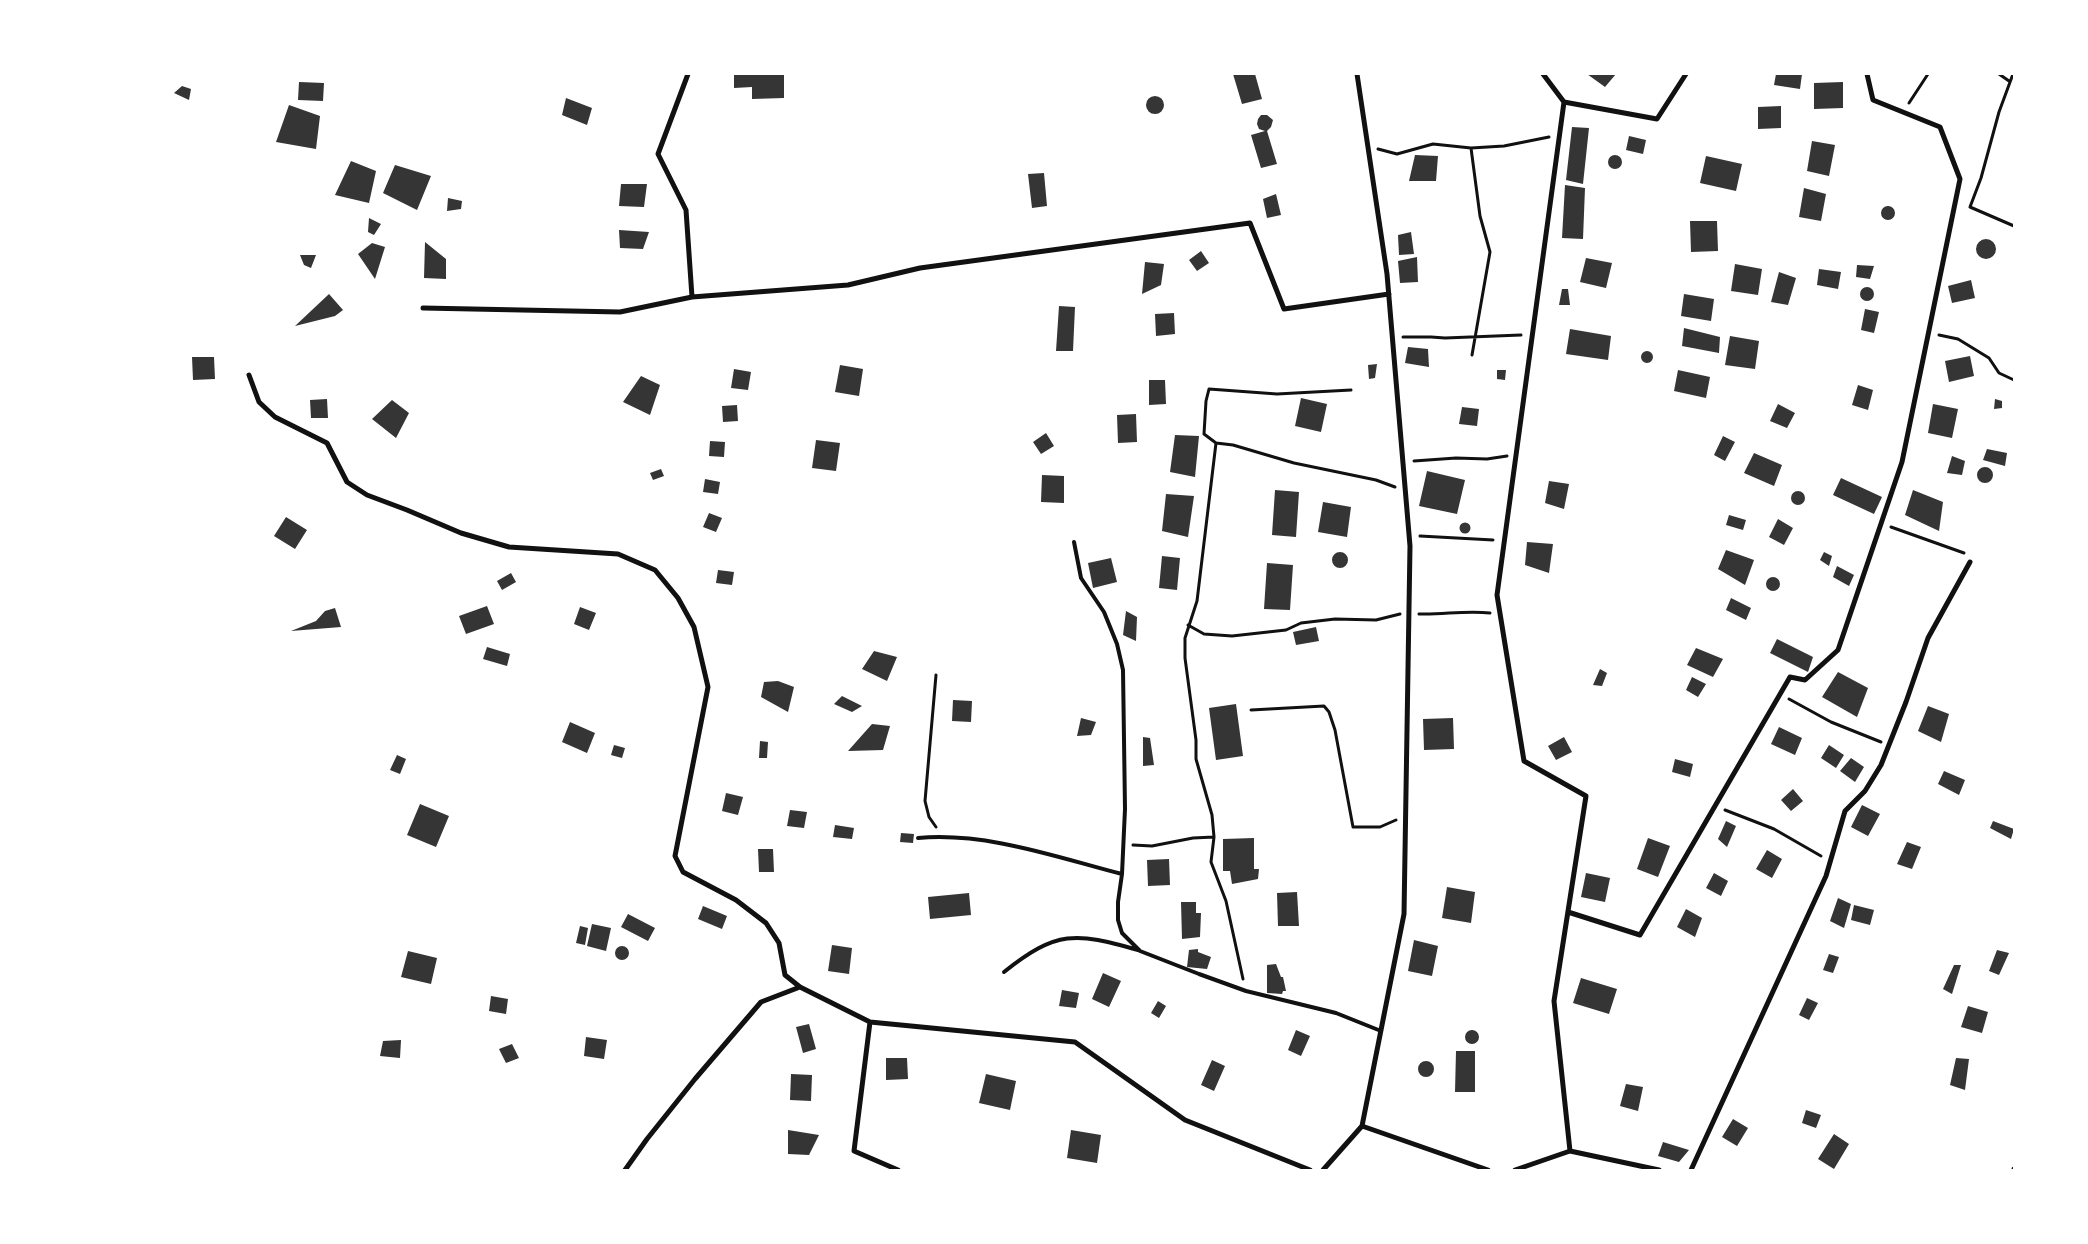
<!DOCTYPE html>
<html>
<head>
<meta charset="utf-8">
<style>
	body { margin:0 }
	#map { position:relative; width:2088px; height:1244px; overflow:hidden; background:#fff; font-family:"Roboto Condensed",sans-serif }
	canvas { display:block }
	.frame { position:absolute; inset:0; border:75px solid #fff; pointer-events:none }
</style>
</head>
<body>
<div id="map">
<canvas width="2088" height="1244"></canvas>
<div class="frame"></div>
</div>
<script>
const c = document.querySelector('canvas').getContext('2d');
c.lineJoin = 'round';
function fill(path, color) {
  c.fillStyle = color;
  c.fill(path, 'evenodd');
}
function stroke(path, color, width, dash) {
  c.strokeStyle = color;
  c.lineWidth = width;
  c.lineCap = dash ? 'butt' : 'round';
  c.setLineDash(dash || []);
  c.stroke(path);
}
fill(new Path2D(`
	M734 74H784V98L752 99V87L734 88Z
	M1233 74H1255L1262 99 1242 104Z
	M1587 74H1616L1605 87Z
	M1776 74H1802L1800 89 1774 85Z
	M299 82 324 83 323 101 298 100Z
	M1843 82V108L1814 109V83Z
	M182 86 191 89 189 100 174 93Z
	M1146 105a9 9 0 1 1 18 0a9 9 0 1 1-18 0Z
	M566 98 592 108 587 125 562 115Z
	M289 105 320 116 316 149 276 142Z
	M1781 106V128L1758 129V107Z
	M1261 115H1267L1273 120 1271 127 1267 131 1277 164 1261 168 1251 135 1265 131 1259 129 1257 124 1258 119Z
	M1572 127 1589 128 1583 184 1566 180Z
	M1629 136 1646 140 1643 154 1626 150Z
	M1812 141 1835 145 1829 176 1807 171Z
	M1415 155 1438 156 1436 181H1409Z
	M1608 162a7 7 0 1 1 14 0a7 7 0 1 1-14 0Z
	M1706 156 1742 164 1736 191 1700 183Z
	M351 161 376 171 369 203 335 195Z
	M395 165 431 176 417 210 383 193Z
	M1044 173 1047 206 1032 208 1028 174Z
	M621 184H647L644 207 619 206Z
	M1565 185 1585 188 1583 239 1562 238Z
	M1804 188 1826 194 1821 221 1799 217Z
	M1276 194 1281 215 1267 218 1263 199Z
	M448 198 462 201 461 209 447 211Z
	M1881 213a7 7 0 1 1 14 0a7 7 0 1 1-14 0Z
	M369 218 381 224 374 235 368 232Z
	M1690 221H1717L1718 251 1691 252Z
	M619 230 649 232 643 249 620 248Z
	M1411 232 1414 254 1399 255 1398 235Z
	M1976 249a10 10 0 1 1 20 0a10 10 0 1 1-20 0Z
	M425 242 446 259V279L424 278Z
	M372 243 385 247 375 279 358 254Z
	M1201 251 1209 263 1197 271 1189 260Z
	M300 255H316L311 268 304 265Z
	M1417 257 1418 282 1400 283 1398 261Z
	M1586 258 1612 263 1606 288 1580 282Z
	M1145 262 1164 264 1161 285 1142 294Z
	M1735 264 1762 269 1758 295 1731 291Z
	M1857 265 1874 266 1870 279 1856 277Z
	M1819 269 1841 272 1838 289 1817 285Z
	M1779 272 1796 278 1788 305 1771 302Z
	M1971 280 1975 298 1952 303 1948 286Z
	M1860 294a7 7 0 1 1 14 0a7 7 0 1 1-14 0Z
	M1562 289H1568L1570 305H1559Z
	M329 294 343 310 335 316 295 326Z
	M1684 294 1714 299 1711 321 1681 316Z
	M1059 306 1075 307 1073 351H1056Z
	M1865 309 1879 312 1874 333 1861 330Z
	M1174 313 1175 334 1156 336 1155 314Z
	M1684 328 1720 337 1719 353 1682 346Z
	M1570 329 1611 336 1608 360 1566 354Z
	M1730 336 1759 341 1755 369 1725 365Z
	M1408 347 1428 349 1429 367 1405 363Z
	M1641 357a6 6 0 1 1 12 0a6 6 0 1 1-12 0Z
	M1970 356 1974 376 1949 382 1945 361Z
	M192 357H214L215 379 193 380Z
	M1377 364 1375 378 1369 379 1368 365Z
	M840 365 863 369 859 396 835 392Z
	M734 369 751 372 748 390 731 388Z
	M1497 370H1506L1505 380 1497 379Z
	M1678 370 1710 377 1706 398 1674 391Z
	M641 376 660 385 650 415 623 402Z
	M1149 380H1165L1166 404 1149 405Z
	M1858 385 1873 390 1868 410 1852 405Z
	M1301 398 1327 404 1321 432 1295 426Z
	M327 399 328 418H311L310 400Z
	M1995 399 2002 401V408L1994 409Z
	M392 400 409 413 396 438 372 419Z
	M1778 404 1795 413 1787 428 1770 421Z
	M1933 404 1958 409 1952 438 1928 433Z
	M737 405 738 421 723 422 722 406Z
	M1462 407 1479 409 1477 426 1459 424Z
	M1136 414 1137 442 1118 443 1117 415Z
	M1046 433 1054 446 1041 454 1033 442Z
	M1175 435 1199 436 1195 477 1170 472Z
	M1723 436 1735 442 1725 461 1714 455Z
	M816 440 840 443 836 471 812 468Z
	M710 441 725 442 724 457 709 456Z
	M1987 449 2007 453 2005 466 1983 460Z
	M1754 453 1782 465 1774 486 1744 473Z
	M1952 456 1965 461 1962 475 1947 473Z
	M1977 475a8 8 0 1 1 16 0a8 8 0 1 1-16 0Z
	M661 469 664 476 653 480 650 473Z
	M1427 471 1465 480 1457 514 1419 506Z
	M1042 475 1064 476V503L1041 502Z
	M1841 478 1882 497 1874 514 1833 495Z
	M705 479 720 482 718 494 703 492Z
	M1549 481 1569 484 1564 509 1545 503Z
	M1275 490 1299 492 1296 537 1272 535Z
	M1913 490 1943 502 1939 531 1905 515Z
	M1791 498a7 7 0 1 1 14 0a7 7 0 1 1-14 0Z
	M1166 494 1194 496 1188 537 1162 531Z
	M1323 502 1351 507 1347 537 1318 532Z
	M709 513 722 518 716 532 703 527Z
	M1729 515 1746 520 1743 530 1726 525Z
	M286 517 307 530 295 549 274 536Z
	M1778 519 1793 528 1784 545 1769 537Z
	M1459.5 528a5.5 5.5 0 1 1 11 0a5.5 5.5 0 1 1-11 0Z
	M1527 542 1553 544 1549 573 1525 565Z
	M1726 550 1754 560 1745 585 1718 569Z
	M1824 552 1832 556 1829 566 1820 560Z
	M1332 560a8 8 0 1 1 16 0a8 8 0 1 1-16 0Z
	M1162 556 1180 558 1177 590 1159 588Z
	M1111 558 1117 582 1093 588 1088 563Z
	M1267 563 1293 565 1290 610 1264 609Z
	M1837 566 1854 575 1849 586 1833 577Z
	M718 570 734 572 732 585 716 583Z
	M511 573 516 582 502 590 497 581Z
	M1766 584a7 7 0 1 1 14 0a7 7 0 1 1-14 0Z
	M1731 598 1751 608 1746 620 1726 610Z
	M487 606 494 624 466 634 459 616Z
	M580 607 596 613 589 630 574 624Z
	M335 608 341 627 291 631 316 621 325 611Z
	M1126 611 1137 617 1136 641 1123 635Z
	M1316 627 1319 641 1296 645 1293 632Z
	M1777 639 1813 657 1808 672 1770 653Z
	M487 647 510 654 507 666 483 659Z
	M1696 648 1723 659 1713 677 1687 665Z
	M874 651 897 657 887 681 862 669Z
	M1600 669 1607 673 1602 686 1593 685Z
	M1838 672 1868 688 1857 717 1822 697Z
	M1692 677 1706 684 1698 697 1686 690Z
	M778 681 794 687 788 712 761 697 764 682Z
	M842 696 862 706 852 712 834 704Z
	M953 700 972 701 971 722 952 721Z
	M1236 704 1243 756 1216 760 1209 708Z
	M1928 706 1949 714 1941 742 1918 731Z
	M1081 718 1096 722 1091 735 1077 736Z
	M1453 718 1454 749 1424 750 1423 719Z
	M570 722 595 733 587 753 562 742Z
	M872 724 890 726 883 750 848 751Z
	M1779 727 1802 738 1795 755 1771 744Z
	M1143 737 1150 738 1154 765 1143 766Z
	M1564 737 1572 752 1556 760 1548 746Z
	M760 741 768 742 767 758H759Z
	M614 745 625 748 622 758 611 755Z
	M1829 745 1844 755 1836 768 1821 758Z
	M397 755 406 759 400 774 390 770Z
	M1851 758 1864 767 1855 782 1840 771Z
	M1675 759 1693 764 1690 777 1672 772Z
	M1944 771 1965 780 1959 795 1938 784Z
	M1793 789 1803 801 1791 811 1781 800Z
	M726 793 743 797 738 815 722 811Z
	M420 804 449 816 436 847 407 835Z
	M1862 805 1880 814 1868 836 1851 827Z
	M790 810 807 812 804 828 787 826Z
	M1726 821 1736 826 1727 847 1718 839Z
	M1993 821 2014 829 2011 839 1990 828Z
	M835 825 854 828 852 839 833 837Z
	M901 833 914 834 913 843 900 842Z
	M1254 838V869H1259L1258 879 1232 884 1230 871H1223V839Z
	M1648 838 1670 846 1658 877 1637 869Z
	M1907 842 1921 847 1912 869 1897 864Z
	M758 849H773L774 872H759Z
	M1767 850 1782 859 1772 878 1756 869Z
	M1169 859 1170 885 1148 886 1147 860Z
	M1586 873 1610 878 1605 902 1581 897Z
	M1714 873 1728 881 1721 896 1706 888Z
	M1447 887 1475 892 1471 923 1442 918Z
	M1297 892 1299 926H1278L1277 893Z
	M969 893 971 915 930 919 928 897Z
	M1838 898 1851 904 1844 928 1830 921Z
	M1181 902H1196V913H1201L1200 937 1182 939Z
	M1854 905 1874 910 1870 925 1851 920Z
	M703 906 727 916 722 929 698 919Z
	M1686 909 1702 918 1695 937 1677 927Z
	M628 914 655 928 648 941 621 927Z
	M592 924 611 928 606 951 587 946Z
	M580 926 588 928 585 945 576 943Z
	M1414 940 1438 946 1432 976 1408 971Z
	M832 945 852 948 849 974 828 971Z
	M615 953a7 7 0 1 1 14 0a7 7 0 1 1-14 0Z
	M1198 949V952L1211 957 1207 969 1187 967 1189 950Z
	M1997 950 2009 953 1999 975 1989 971Z
	M408 951 437 958 431 984 401 977Z
	M1829 954 1839 957 1833 973 1823 970Z
	M1276 964 1281 977H1283L1286 991H1283L1282 994 1267 993V965Z
	M1954 965H1961L1952 994 1943 989Z
	M1103 973 1121 981 1109 1007 1092 999Z
	M1581 978 1617 989 1609 1014 1573 1003Z
	M1062 990 1079 993 1076 1008 1059 1006Z
	M491 996 508 999 506 1014 489 1011Z
	M1807 998 1818 1003 1809 1020 1799 1015Z
	M1158 1001 1166 1006 1159 1018 1151 1013Z
	M1968 1006 1988 1012 1982 1033 1961 1027Z
	M809 1024 816 1049 803 1053 796 1027Z
	M1296 1030 1310 1036 1301 1056 1288 1050Z
	M1465 1037a7 7 0 1 1 14 0a7 7 0 1 1-14 0Z
	M586 1037 607 1040 604 1059 584 1056Z
	M401 1040 400 1058 380 1056 383 1041Z
	M512 1044 519 1058 506 1063 499 1049Z
	M1456 1051H1475V1092H1455Z
	M886 1058H907L908 1079 886 1080Z
	M1956 1058 1969 1059 1965 1090 1950 1085Z
	M1212 1060 1225 1066 1214 1091 1201 1085Z
	M1418 1069a8 8 0 1 1 16 0a8 8 0 1 1-16 0Z
	M791 1074 812 1075 811 1101 790 1100Z
	M986 1074 1016 1081 1010 1110 979 1103Z
	M1626 1084 1643 1087 1638 1111 1620 1106Z
	M1806 1110 1821 1115 1816 1128 1802 1123Z
	M1733 1119 1748 1128 1737 1146 1722 1137Z
	M788 1130 819 1135 809 1155 788 1154Z
	M1071 1130 1101 1135 1097 1163 1067 1158Z
	M1834 1134 1849 1144 1834 1169 1818 1159Z
	M1663 1142 1689 1150 1679 1162 1658 1156Z`), '#353535');
stroke(new Path2D(`
	M1999 74 2009 81
	M1909 103 1928 74
	M1471 148 1480 216 1490 252 1472 355
	M1378 149 1397 154 1433 144 1471 148 1504 146 1549 137
	M1970 207 1981 178 1999 112 2013 74
	M1970 207 2014 226
	M1939 335 1958 339 1989 358 1999 373 2014 380
	M1403 337H1431L1445 338 1521 335
	M1351 390 1277 394 1209 389 1206 401 1204 434 1216 443 1233 445 1294 463 1376 480 1395 487
	M1216 443 1197 601 1185 638V658L1196 740V759L1212 815 1214 837 1211 862 1226 901 1243 979
	M1414 461 1456 458 1487 459 1507 456
	M1891 527 1964 553
	M1420 536 1493 540
	M1419 614C1443 615 1465 610 1490 613
	M1188 625 1204 634 1232 636 1286 630 1301 623 1335 619 1376 620 1400 614
	M1789 699 1831 722 1881 742
	M1251 710 1324 706 1329 712 1335 730 1353 827H1380L1396 820
	M1725 810 1774 829 1821 856
	M936 827 929 817 925 801 936 675
	M1133 845 1152 846 1193 838 1214 837`), '#111', 3);
stroke(new Path2D(`
	M1074 542 1081 578 1104 612 1117 644 1123 670 1125 809 1122 874 1118 902V920L1122 933 1140 951 1199 974 1246 991 1336 1013 1381 1031
	M918 838C987 832 1056 857 1122 874
	M1004 972C1057 930 1075 932 1138 950`), '#111', 4);
stroke(new Path2D(`
	M1543 74 1564 102 1497 595 1524 761 1586 796 1554 1001 1570 1151
	M1564 102 1657 119 1686 74
	M692 297 848 285 920 268 1250 223 1284 309 1389 294
	M423 308 620 312 692 297 686 210 658 154 688 74
	M249 375 259 402 275 417 327 443 347 482 367 495 407 510 461 533 509 547 618 554 655 570 678 598 694 627 708 687 675 856 683 872 736 900 766 923 779 943 785 975 800 987 870 1022 1075 1042 1185 1120 1310 1170
	M1568 912 1640 935 1790 677 1805 680 1838 650 1902 462 1960 179 1940 127 1873 100 1867 74
	M870 1022 854 1151 898 1170
	M1362 1126 1488 1170
	M625 1170 647 1139 695 1079 761 1002 800 987
	M1323 1170 1362 1126 1404 914 1410 546 1387 274 1357 74
	M1515 1170 1570 1151 1659 1170
	M1691 1170 1826 876 1845 811 1865 791 1881 765 1906 702 1928 638 1970 562
	M2014 1170V1169`), '#111', 5);
</script>
</body>
</html>
